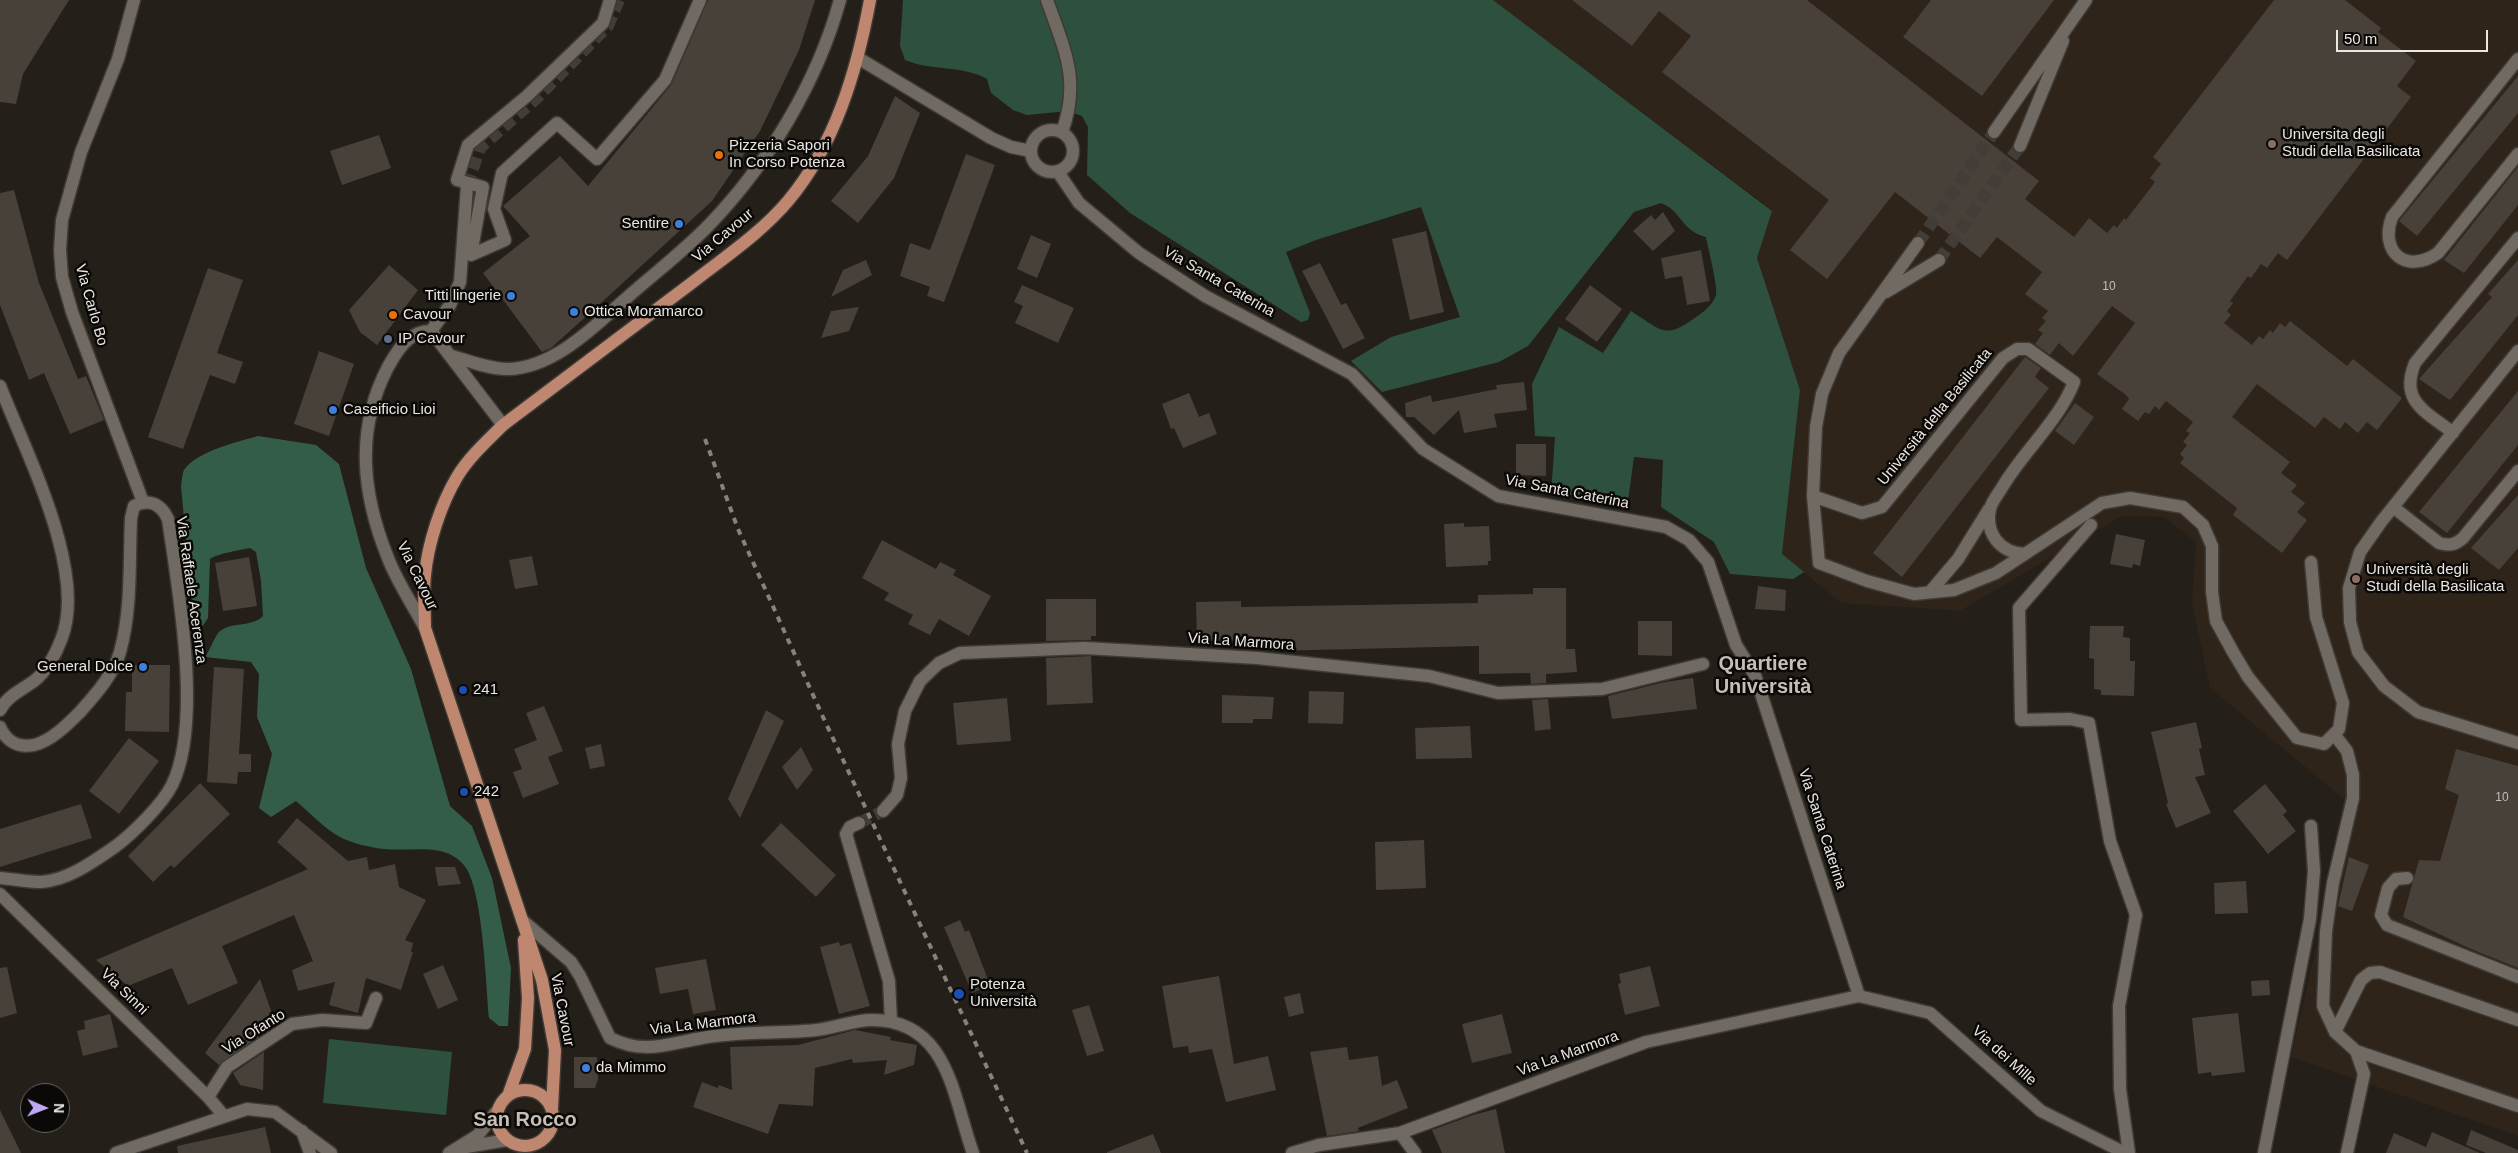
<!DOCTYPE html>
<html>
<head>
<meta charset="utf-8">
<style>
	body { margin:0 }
	#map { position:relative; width:2518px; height:1153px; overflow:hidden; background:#241f19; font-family:Helvetica,sans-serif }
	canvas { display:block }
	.north { position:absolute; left:20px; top:1083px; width:50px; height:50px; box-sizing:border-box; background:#0b0907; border:1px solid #64615f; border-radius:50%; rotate:91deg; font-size:14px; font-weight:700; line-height:20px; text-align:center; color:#eae6e2 }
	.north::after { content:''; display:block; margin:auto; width:18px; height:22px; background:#bda9f5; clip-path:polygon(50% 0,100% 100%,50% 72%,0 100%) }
	.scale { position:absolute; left:2336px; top:30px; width:152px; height:22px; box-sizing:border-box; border:2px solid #eae6e2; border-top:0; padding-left:6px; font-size:15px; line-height:18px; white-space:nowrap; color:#eae6e2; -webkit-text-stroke:4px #0b0907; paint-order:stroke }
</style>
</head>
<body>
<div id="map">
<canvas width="2518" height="1153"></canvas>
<div class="north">N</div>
<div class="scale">50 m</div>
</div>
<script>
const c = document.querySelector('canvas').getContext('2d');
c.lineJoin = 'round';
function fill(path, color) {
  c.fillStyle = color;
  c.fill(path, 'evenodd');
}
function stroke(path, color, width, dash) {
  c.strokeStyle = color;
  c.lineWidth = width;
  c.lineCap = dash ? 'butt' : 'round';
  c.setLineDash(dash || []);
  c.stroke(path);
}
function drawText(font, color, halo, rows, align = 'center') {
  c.font = font + ' Helvetica,sans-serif';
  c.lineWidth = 5;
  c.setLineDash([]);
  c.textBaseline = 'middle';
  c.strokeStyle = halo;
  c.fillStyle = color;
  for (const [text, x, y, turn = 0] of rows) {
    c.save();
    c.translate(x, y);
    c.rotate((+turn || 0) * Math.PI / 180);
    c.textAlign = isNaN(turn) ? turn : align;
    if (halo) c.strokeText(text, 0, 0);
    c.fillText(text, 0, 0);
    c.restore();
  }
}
fill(new Path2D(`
	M1493 0H2518V1136L2291 1057 2320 931 2344 799 2210 688 2192 603 2196 542 2164 517 2122 516 1960 611 1842 603 1782 555 1800 390 1757 258 1772 210Z`), '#2e2419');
fill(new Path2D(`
	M903 0H1493L1772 211 1757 258 1800 390 1782 554 1804 572 1793 579 1730 574 1714 542 1661 507 1663 460 1634 457 1628 501 1551 494 1555 437 1535 436 1532 384 1559 327 1603 353 1631 311C1664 332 1665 340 1699 315 1706 310 1713 304 1716 295 1718 285 1708 249 1706 237 1681 231 1682 211 1661 203L1634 212 1528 346 1499 362 1382 392 1351 361 1391 337 1460 317 1421 207 1316 240 1286 252 1310 313 1308 320 1301 322 1130 213 1087 175 1088 127 1082 116 1068 111 1027 115 1013 110 991 93 987 79C962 65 931 71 905 60L900 46Z
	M329 1039 452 1052 446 1115 323 1103Z`), '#2e503f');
fill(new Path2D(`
	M258 436 316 445 339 464 366 568 411 669 450 806 472 826 492 878 511 968 508 1026H499L489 1018C486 985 483 894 466 868 448 841 411 852 384 849 372 848 351 843 340 837 325 829 310 813 296 801L271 817 259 808 272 754 257 717 259 674 251 662 205 657C209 652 215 636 219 632 231 621 251 628 263 616L261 581 256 552 250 548C240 550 216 554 210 559L208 618 195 637 181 486C182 481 182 474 184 470 197 451 237 442 258 436Z`), '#335d49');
fill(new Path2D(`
	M0 0H69L23 74 16 104 0 102Z
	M708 0H815L799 50 760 131 712 201 601 303 551 348 542 352 483 273 530 236 503 206 560 156 588 186 671 85Z
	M1572 0H1807L2039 181 2025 199 2074 237 2089 218 2107 233 2114 225 2117 228 2124 218 2126 220 2155 182 2150 178 2161 164 2153 157 2274 0H2345L2381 28 2378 32 2416 61 2397 86 2411 97 2287 260 2278 253 2267 268 2261 264 2251 278 2248 276 2230 301 2233 303 2227 311 2231 315 2224 323 2252 345 2259 336 2263 339 2270 330 2273 333 2280 323 2285 327 2290 321 2347 366 2353 359 2402 398 2377 430 2367 422 2358 433 2345 422 2340 429 2324 417 2315 428 2257 384 2232 417 2290 462 2281 473 2297 485 2291 492 2305 503 2297 512 2307 520 2282 553 2233 515 2237 508 2180 463 2184 458 2180 454 2187 445 2183 442 2190 433 2186 431 2193 422 2166 401 2159 410 2155 406 2149 414 2145 412 2138 421 2122 409 2129 399 2126 395 2097 374 2135 323 2112 306 2073 356 2059 343 2050 355 2035 344 2043 333 2038 330 2046 321 2042 318 2048 311 2025 294 2042 272 1997 237 1980 258 1895 192 1827 279 1790 250 1829 200 1662 72 1691 36 1659 11 1632 46Z
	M1931 0H2054L1982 96 1903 37Z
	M2518 76V113L2417 236 2399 221Z
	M895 96 920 113 894 178 858 223 831 201 868 156Z
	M379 135 391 168 342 185 330 151Z
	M966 154 995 165 944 302 927 296 930 287 900 276 910 243 930 250Z
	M2518 167V205L2464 273 2444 260Z
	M14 190 39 283 78 379 86 376 104 420 70 434 44 373 29 380 0 305V193Z
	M1663 212 1675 231 1653 251 1633 231 1651 215 1655 220Z
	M1426 231 1444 312 1410 320 1392 239Z
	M1031 235 1051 244 1037 278 1017 269Z
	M1701 250 1710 301 1687 305 1682 276 1665 279 1661 258Z
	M866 260 872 275 831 297 843 270Z
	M2518 260V315L2450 400 2419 379 2492 297 2488 294Z
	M1320 263 1341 305 1346 303 1365 338 1343 349 1302 271Z
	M389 265 418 290 377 345 360 332 349 310Z
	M208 268 243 280 217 353 243 362 235 384 210 375 183 449 148 437Z
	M1022 285 1074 308 1058 343 1015 323 1023 306 1014 302Z
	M1590 285 1622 309 1597 342 1565 319Z
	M859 307 849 331 821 338 831 311Z
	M319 351 354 364 329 436 294 424Z
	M2025 357 2041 368 2035 377 2049 388 1902 577 1873 553Z
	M1524 382 1527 410 1494 414 1497 427 1464 433 1459 410 1434 435 1414 417H1406L1405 403 1431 395 1432 402 1497 389 1496 385Z
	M2518 391V445L2447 533 2419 512Z
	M1189 393 1199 417 1209 413 1217 434 1183 448 1174 428 1171 429 1162 404Z
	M2075 403 2094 417 2074 445 2055 431Z
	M1516 444H1546V476L1516 475Z
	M2518 495V548L2499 570 2471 548Z
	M1464 523V527L1489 526 1491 561H1488V565L1446 567 1444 524Z
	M2116 534 2145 540 2140 566 2133 564 2132 568 2110 564Z
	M882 540 936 569 940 562 956 570 953 575 991 596 969 636 939 619 930 635 908 624 913 615 884 600 889 593 862 578Z
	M532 556 538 585 515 589 509 560Z
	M249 557 257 606 223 611 215 563Z
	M1758 586 1786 590 1785 611 1755 609Z
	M1533 588H1566V649H1575L1577 672 1546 674V683L1531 684 1530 673 1479 674V646L1271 651 1263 650V640L1197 641 1196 602 1241 601V607L1478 603V595L1533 594Z
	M1046 599H1096V636H1091V640L1046 641Z
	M1638 621H1672V656L1638 655Z
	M2090 626H2124L2123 637 2130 638V661H2135L2134 696 2101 695V690L2094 689V659L2089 658Z
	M1091 656 1093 703 1047 705 1046 658Z
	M132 665H170L169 732 125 731 126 692H132Z
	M214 667 244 669 239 754H251V772H238L237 784 207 782Z
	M1693 678 1697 709 1612 719 1608 696 1665 682Z
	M1309 691 1344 692 1343 724 1308 723Z
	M1222 695 1274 697 1272 719H1253V723H1222Z
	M1007 698 1011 741 957 745 953 703Z
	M1548 699 1551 729 1535 731 1532 700Z
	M544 706 563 751 548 757 559 784 523 798 513 772 522 769 514 749 537 740 526 713Z
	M766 710 784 721 740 818 728 799Z
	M2196 722 2202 748 2199 749 2205 775 2195 777 2211 813 2176 828 2166 804 2168 803 2151 732Z
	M1470 726 1472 758 1416 759 1415 728Z
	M129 738 159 761 119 814 89 791Z
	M601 744 605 766 590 769 585 748Z
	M801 747 813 770 797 790 782 767Z
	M2456 749 2518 766V968L2471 949 2403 917 2419 860 2440 861 2459 795 2445 789Z
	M200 783 230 814 174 868 171 865 153 882 128 856Z
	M2265 784 2287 811 2283 815 2296 831 2268 854 2233 811Z
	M81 804 92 838 0 867V829Z
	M297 818 348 861 367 857 369 870 395 864 399 887 426 900 405 940 413 943 411 952H413L401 990 366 978 358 1013 329 1005 335 982 298 991 292 970 313 961 294 915 222 946 238 983 188 1005 172 968 128 986 96 960 308 869 277 842Z
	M781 823 836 875 816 897 761 845Z
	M1424 840 1426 888 1376 890 1375 842Z
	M2349 857 2369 865 2352 911 2338 906Z
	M435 867H455L461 884 438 886Z
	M2246 881 2248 913 2215 914 2214 883Z
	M960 920 965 932 969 930 990 985 972 993 944 927Z
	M839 942 840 946 851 943 870 1006 839 1014 820 947Z
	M706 959 716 1010 693 1014 688 989 660 994 655 968Z
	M443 965 458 1000 438 1009 423 974Z
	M1650 966 1660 1006 1625 1015 1618 984 1621 983 1619 974Z
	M7 967 17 1013 0 1018V968Z
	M1219 976 1234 1064 1268 1056 1276 1090 1226 1102 1212 1049 1189 1053 1188 1046 1173 1048 1162 986Z
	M260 979 276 1025 219 1065 205 1053Z
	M2269 980 2270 995 2252 996 2251 981Z
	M1300 993 1304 1013 1289 1017 1284 997Z
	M1089 1005 1104 1051 1087 1056 1072 1010Z
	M2238 1013 2245 1072 2212 1076 2211 1072 2198 1074 2192 1018Z
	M110 1014 118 1047 83 1056 77 1031 85 1029 84 1021Z
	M1502 1014 1512 1053 1472 1063 1462 1024Z
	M855 1030 891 1037 890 1040 917 1045 914 1065 884 1075 887 1060 853 1063 852 1059 815 1068 813 1106 779 1104 768 1134 693 1107 702 1082 718 1088 719 1085 732 1090 730 1047 798 1045Z
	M1347 1047 1349 1060 1378 1056 1382 1086 1397 1080 1408 1108 1358 1128 1359 1131 1327 1136 1310 1052Z
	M264 1052 263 1090 240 1085 233 1073Z
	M574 1057H597L598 1079 595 1088H574Z
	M1496 1109 1505 1153H1442L1432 1130 1473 1115Z
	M0 1110 21 1153H0Z
	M265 1127 271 1153H178L177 1146Z
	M2471 1130 2518 1150V1153H2486L2466 1145Z
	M2432 1132 2480 1153H2386L2394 1133 2426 1147Z
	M1153 1134 1161 1153H1107V1152Z`), '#47413a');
stroke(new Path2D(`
	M467 186 480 148 538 97 608 26 619 0
	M1918 243 1994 132
	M1939 260 2020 146
	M859 823 883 811`), '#423d37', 12, [12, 6]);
const minor = new Path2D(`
	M134 0 118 59 81 152 62 220 60 250 62 277 72 312 143 502
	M610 0 603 23 527 96 468 145 457 180 483 187 471 255 505 240 494 209 502 173 557 123 597 159 665 80 700 0
	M1047 0C1064 49 1081 80 1062 132
	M858 58 991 138 1011 147 1031 151
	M2518 59 2392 217C2379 252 2406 275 2438 253L2518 154
	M1031 151a21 21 0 1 1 42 0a21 21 0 1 1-42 0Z
	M1994 132 2086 0
	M2020 146 2063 41
	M1058 172 1079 203 1139 253 1205 296 1352 374 1423 449 1498 496 1666 527 1689 540 1708 562 1736 645 1755 675 1859 996
	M1918 243 1839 353 1822 394 1816 427 1813 496 1819 563 1867 581 1914 594 1954 590 1996 573 2102 503 2130 498 2183 507 2203 525 2212 546V592L2216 621 2233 652 2248 677 2297 738 2324 744 2339 729 2343 703 2316 617 2311 562
	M1886 292 1939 260
	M431 331 450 305 460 282 467 186
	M2518 351 2381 522 2360 552 2349 588 2350 622 2358 652 2384 686 2418 712 2518 743
	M452 356C469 361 489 369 507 369 551 369 592 329 622 302 651 276 683 252 710 224 769 162 817 83 840 0
	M0 386C25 451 89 573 61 640 56 654 46 672 34 681 22 690 7 696 0 710
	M2453 433C2426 411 2399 402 2415 363L2518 238
	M1813 496 1862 513 1882 507 2003 358 2017 349H2028L2074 382C2060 419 2024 451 2003 486 1999 493 1992 501 1990 509 1985 534 2000 552 2024 554
	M2393 507 2439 543C2449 546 2455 545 2463 538L2518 471
	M2091 525 2019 608 2021 720 2070 719 2089 723 2110 841 2136 915 2119 1006 2120 1089 2129 1153
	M1930 592 1958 559 1989 509
	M425 628C413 605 397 582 388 558 362 494 355 430 388 367 398 349 409 331 431 331L503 425
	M0 727C6 741 18 748 34 745 51 741 67 725 80 712 95 695 114 674 120 652 132 609 129 562 131 518L134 506C149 498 161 504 168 519 178 589 203 721 172 785 162 805 133 833 116 846 94 861 69 880 41 882 28 882 13 879 0 878
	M2334 734 2347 751 2353 775V798L2333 883 2326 931 2323 1006 2335 1032 2356 1051 2364 1074 2347 1153
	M883 811 897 795 901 778 898 744 905 711 920 681 939 663 960 653 1085 648 1257 658 1429 676 1498 693 1602 689 1703 664
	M859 823 850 827 846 834 889 981 891 1021
	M2407 878 2396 879 2388 888 2381 915 2387 925 2518 977
	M0 894 208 1097 224 1116
	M522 920 571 962 580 976 610 1038C644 1055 667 1044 702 1038 740 1031 779 1034 816 1030 835 1028 854 1020 872 1020 949 1020 953 1098 973 1153
	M2335 1032 2361 980 2370 973 2380 972 2518 1020
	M2356 1051 2518 1106
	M208 1097 227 1067 292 1024 322 1020 366 1023 376 998
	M302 1131 310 1153
	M1400 1133 1415 1153
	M461 1148 507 1140
	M116 1153 247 1109 275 1112 331 1153
	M449 1153 478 1135 496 1112
	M1292 1153 1319 1145 1400 1133 1646 1042 1859 996 1930 1013 2041 1111 2125 1153
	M2264 1153 2310 919 2314 871 2311 826`);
const major = new Path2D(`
	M497 1118a28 28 0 1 1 56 0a28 28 0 1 1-56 0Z
	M509 1093 525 1049 528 998 524 940
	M552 1108 555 1050 542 980 425 628C425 611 423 592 425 575 428 543 441 504 457 477 469 457 487 441 503 425 566 377 630 330 693 282 725 257 762 232 788 201 835 145 857 71 870 0`);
stroke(minor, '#3e3a35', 15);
stroke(major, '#3e3a35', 15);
stroke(minor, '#706a62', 12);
stroke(major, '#c08770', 12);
stroke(new Path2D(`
	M705 439 738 529 823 717 1027 1153`), '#87827d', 4, [6, 6]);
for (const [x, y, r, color] of [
	[2272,144,5,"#8d6e63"],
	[719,155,5,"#e8710a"],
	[679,224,5,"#3f7fe0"],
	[511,296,5,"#3f7fe0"],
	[574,312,5,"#3f7fe0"],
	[393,315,5,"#e8710a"],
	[388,339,5,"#5c6f8a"],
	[333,410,5,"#3f7fe0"],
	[2356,579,5,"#8d6e63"],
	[143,667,5,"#3f7fe0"],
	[463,690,5,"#1a4fb4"],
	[464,792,5,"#1a4fb4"],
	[959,994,6,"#1a4fb4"],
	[586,1068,5,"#3f7fe0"]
]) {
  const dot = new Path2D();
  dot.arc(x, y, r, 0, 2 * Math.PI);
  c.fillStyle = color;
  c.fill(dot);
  stroke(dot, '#0b0907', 2);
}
drawText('12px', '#c1bdb8', null, [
	["10",2109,287],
	["10",2502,798]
]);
drawText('15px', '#eae6e2', '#0b0907', [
	["Universita degli",2282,135],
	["Studi della Basilicata",2282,152],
	["Pizzeria Sapori",729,146],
	["In Corso Potenza",729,163],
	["Sentire",669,224,"right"],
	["Titti lingerie",501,296,"right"],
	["Ottica Moramarco",584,312],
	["Cavour",403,315],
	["IP Cavour",398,339],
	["Caseificio Lioi",343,410],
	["Università degli",2366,570],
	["Studi della Basilicata",2366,587],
	["General Dolce",133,667,"right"],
	["241",473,690],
	["242",474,792],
	["Potenza",970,985],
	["Università",970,1002],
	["da Mimmo",596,1068]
], 'left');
drawText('15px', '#eae6e2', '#0b0907', [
	["Via Cavour",723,236,-40],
	["Via Santa Caterina",1219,282,30],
	["Via Carlo Bo",91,305,74],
	["Università della Basilicata",1935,417,-51],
	["Via Santa Caterina",1567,492,11],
	["Via Cavour",417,576,64],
	["Via Raffaele Acerenza",191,590,82],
	["Via La Marmora",1241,642,4],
	["Via Santa Caterina",1822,829,72],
	["Via Sinni",124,992,44],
	["Via Cavour",562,1010,79],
	["Via La Marmora",703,1024,-7],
	["Via Ofanto",254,1032,-32],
	["Via La Marmora",1568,1054,-20],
	["Via dei Mille",2004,1056,42]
]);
drawText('bold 20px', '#c6bfb7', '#0b0907', [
	["Quartiere",1763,664],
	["Università",1763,687],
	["San Rocco",525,1120]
]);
</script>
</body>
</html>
